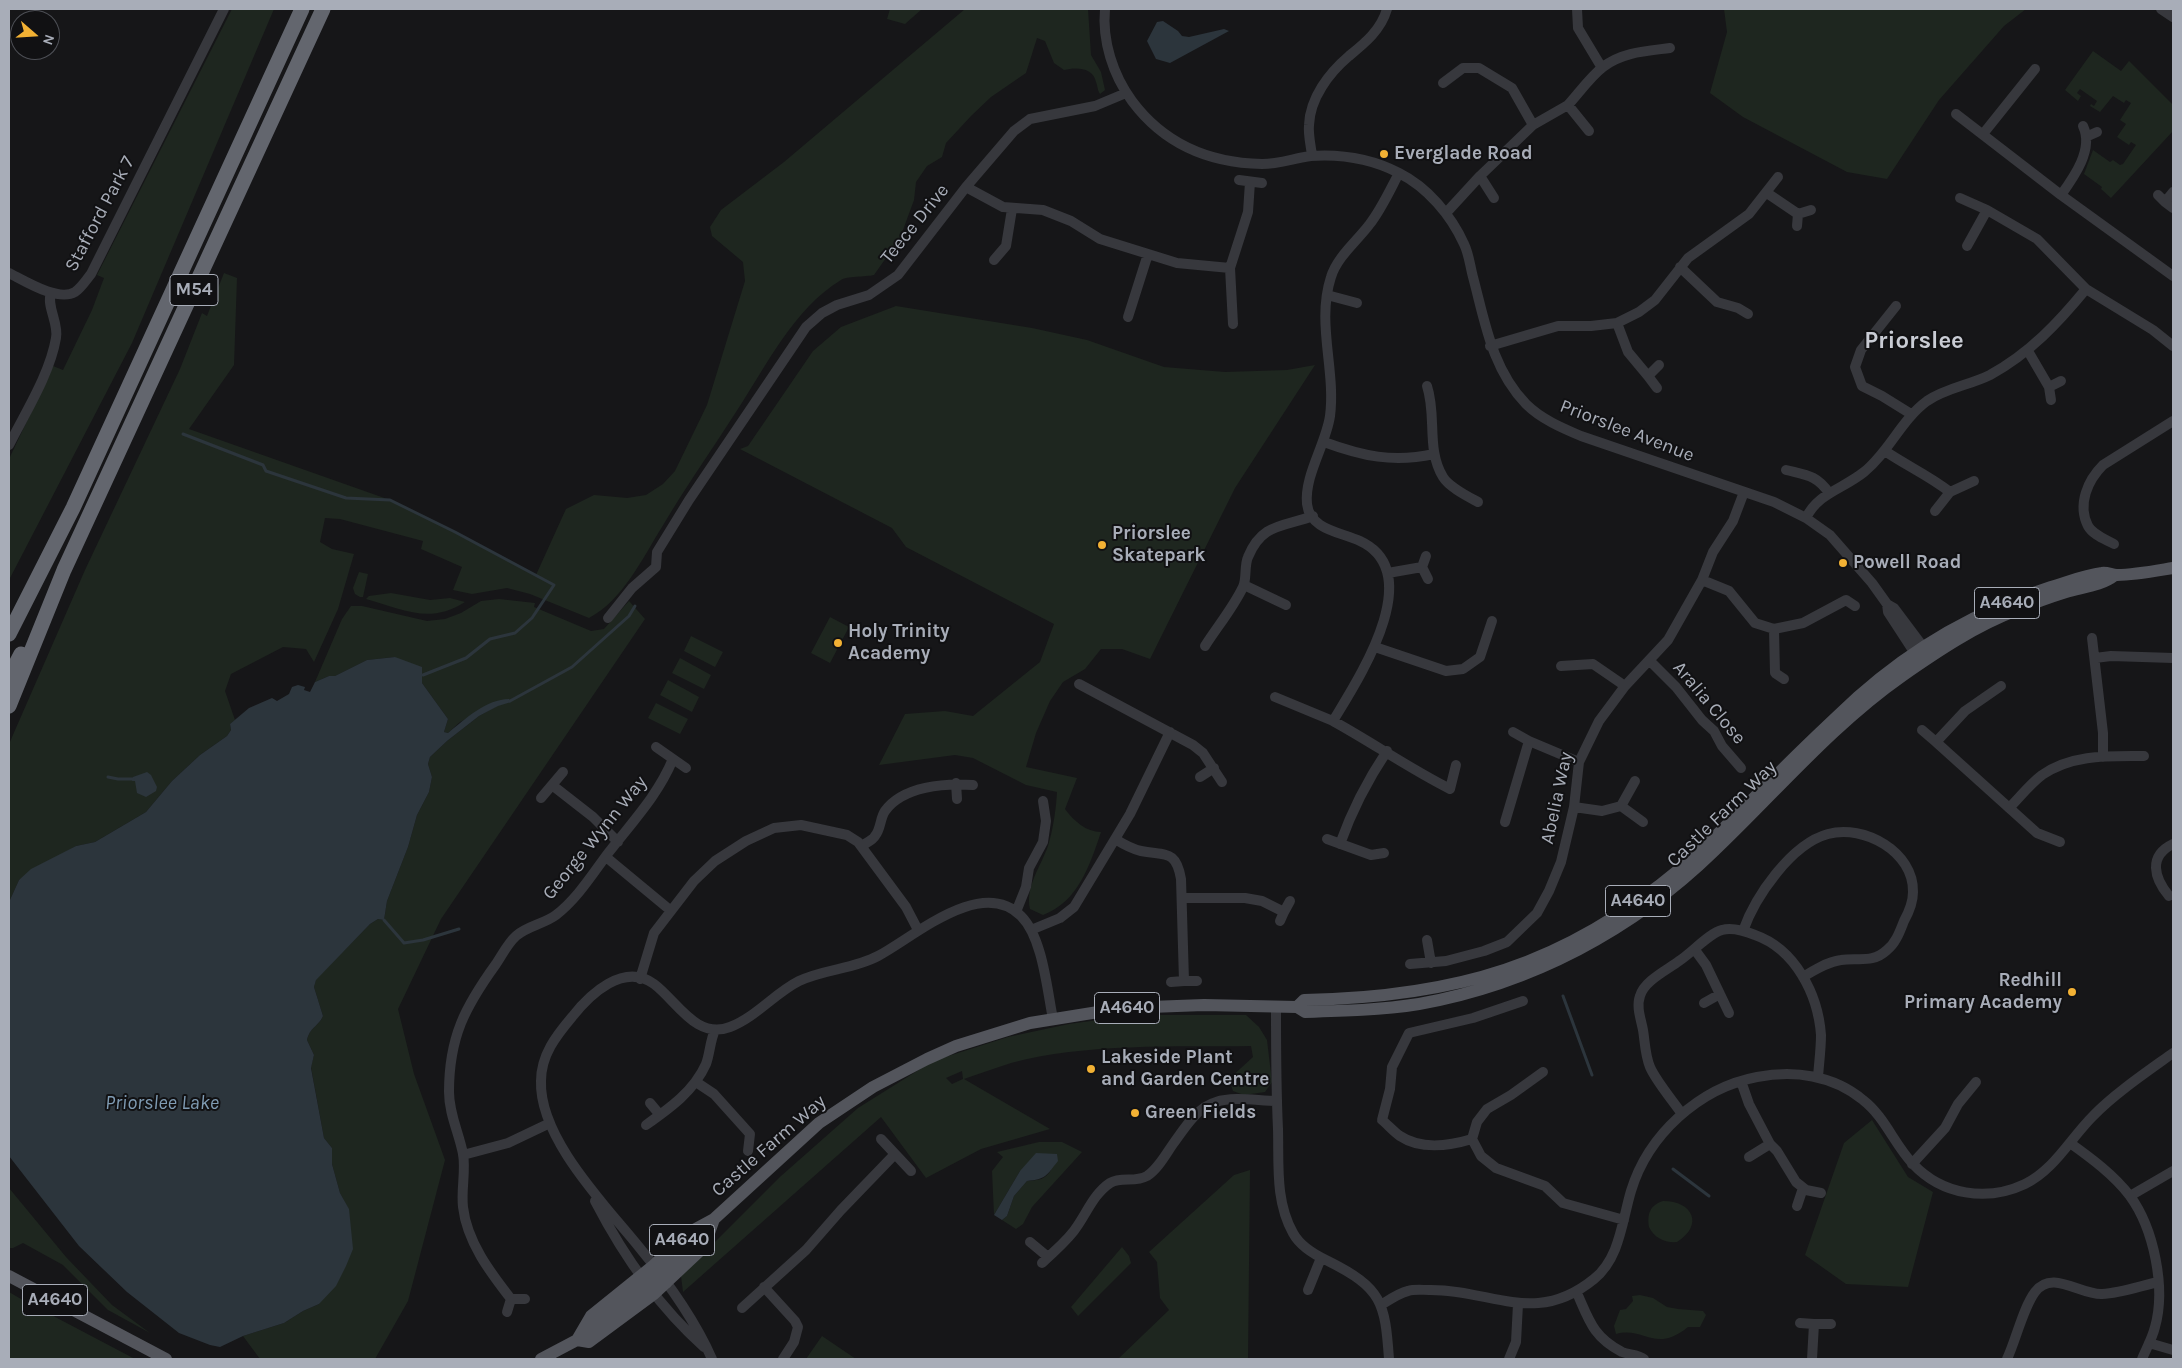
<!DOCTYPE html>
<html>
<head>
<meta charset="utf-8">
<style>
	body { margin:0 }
	#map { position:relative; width:2182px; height:1368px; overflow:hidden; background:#161618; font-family:Karla,sans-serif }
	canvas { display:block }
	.frame { position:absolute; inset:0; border:10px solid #a8adb8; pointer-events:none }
	.north { position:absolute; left:10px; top:10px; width:50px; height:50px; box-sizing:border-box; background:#111113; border:1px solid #4d4f55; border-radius:50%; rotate:109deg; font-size:14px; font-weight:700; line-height:20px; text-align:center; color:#a8adb8 }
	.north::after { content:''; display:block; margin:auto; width:18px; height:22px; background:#f2b134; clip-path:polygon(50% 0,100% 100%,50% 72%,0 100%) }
</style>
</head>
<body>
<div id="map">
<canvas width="2182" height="1368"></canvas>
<div class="frame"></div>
<div class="north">N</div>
</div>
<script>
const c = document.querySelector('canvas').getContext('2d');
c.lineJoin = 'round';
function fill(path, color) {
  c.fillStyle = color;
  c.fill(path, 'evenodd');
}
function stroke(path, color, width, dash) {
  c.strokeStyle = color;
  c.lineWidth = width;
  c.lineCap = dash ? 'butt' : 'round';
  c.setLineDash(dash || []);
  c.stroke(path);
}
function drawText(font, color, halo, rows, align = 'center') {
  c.font = font + ' Karla,sans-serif';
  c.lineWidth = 4;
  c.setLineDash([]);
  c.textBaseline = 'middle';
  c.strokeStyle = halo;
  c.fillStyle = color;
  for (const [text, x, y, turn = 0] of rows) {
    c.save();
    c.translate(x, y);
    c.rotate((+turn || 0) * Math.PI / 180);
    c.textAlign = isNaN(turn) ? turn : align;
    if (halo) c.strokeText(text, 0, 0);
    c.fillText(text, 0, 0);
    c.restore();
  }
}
fill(new Path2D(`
	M232 9H274L132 343 9 580V459L53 366 63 370 92 310 104 278 97 275Z
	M890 9H922L905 24 887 19Z
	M965 9H1088L1091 55 1101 72 1105 90 1100 94C1097 89 1098 87 1096 82 1093 67 1076 67 1064 70L1054 63 1045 41 1037 38 1026 73 991 97 971 116 946 143 942 157 927 166 916 182 914 200 900 238 874 275C866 277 846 276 841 280 793 309 766 367 736 412 711 451 685 488 662 527 642 559 623 600 589 618L530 594 507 588 472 594 453 590 462 567 421 549 423 541 340 519 325 518 320 542 332 549 354 554 338 609 314 662 306 649 283 647 231 674 225 691 235 720 230 724 231 730 227 736 200 755 172 781 146 812 95 842 76 846 19 880 9 902V744L85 570 180 369 202 313 207 316 224 273 237 278 234 365 189 429 390 500 455 532 536 575 566 509 594 495 627 498 646 495 663 484 675 471 707 405 745 281 743 262 712 236 710 227 721 210 784 162Z
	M1724 9H2026L2004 26 1939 100 1887 179 1847 172 1743 117 1710 93 1727 32Z
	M2093 51 2121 71 2129 61 2173 105V131L2111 198 2101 189 2102 187 2084 174 2093 150 2110 162 2113 160 2120 165 2123 164 2136 145 2131 142 2129 145 2117 137 2126 124 2120 120 2131 103 2126 100 2124 103 2113 96 2100 112 2090 106 2091 104 2094 106 2097 101 2080 89 2077 93 2081 96 2078 101 2065 90Z
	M896 306 1032 328 1087 340 1164 367 1225 372 1287 370 1315 365 1235 488 1150 659 1122 649H1101L1085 669 1063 682 1050 701 1036 733 1026 767 1077 778 1065 809C1074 821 1086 832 1101 832 1090 865 1078 902 1043 915L1030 909C1025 887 1041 866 1048 846 1053 829 1056 810 1057 792L1026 785 973 758 955 755 879 765 905 714 945 711 973 716 1040 662 1054 624 906 547 892 528 740 449 748 446 813 351 841 327Z
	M359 572 368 574 363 597H360L355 594 353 588Z
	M391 593 430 600 450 598 465 602C429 625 403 609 366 599L369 596Z
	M499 599 535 603 534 607 591 631 604 629 629 601 645 619 441 919 398 1009 414 1074 445 1160 408 1301 375 1359H260L243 1336 284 1323 303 1311 319 1304 349 1210 340 1193 332 1164V1148L324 1138 311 1067 314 1055 307 1040C310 1027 318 1027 323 1016L314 987 316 979 370 924 378 919 384 920 387 901 408 847 417 815 429 792 432 777 428 764 430 757 447 741 479 716 509 699 460 722 448 733 444 732 448 719 422 683 395 657 367 660 335 676H329L315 682 342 619 351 606H362L427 621 445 619 461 613 481 601Z
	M830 617 849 627 830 663 811 653Z
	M691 636 723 652 715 667 684 651Z
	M680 658 711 675 704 689 672 673Z
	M668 680 699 697 692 712 660 695Z
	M656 703 688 719 680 734 648 718Z
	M1135 1015H1246L1259 1027 1267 1040 1272 1082 1265 1092 1244 1095 1233 1091 1229 1079 1253 1057 1251 1046C1175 1047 1085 1043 1011 1063 995 1068 979 1074 964 1079L1050 1129 981 1149 926 1178 881 1117 683 1292 681 1276 781 1176 858 1108 933 1061 1008 1037 1069 1024ZM962 1071 963 1079 952 1084 946 1078Z
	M1872 1120 1908 1177 1933 1192 1908 1287 1846 1284 1805 1255 1844 1143Z
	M1039 1142H1062L1082 1152 1032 1207 1023 1224 1016 1229 1002 1220 1007 1216 1014 1196 1027 1181C1039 1180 1045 1180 1051 1170L1020 1171 994 1215 992 1171 1003 1157 997 1152Z
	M1250 1170 1248 1359H1118L1169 1310 1160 1298 1157 1262 1149 1252 1234 1175Z
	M9 1188 66 1257 112 1305 150 1333 108 1310 63 1265 23 1243 13 1248H9Z
	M1663 1201C1693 1201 1704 1225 1677 1242 1665 1243 1654 1238 1649 1227 1647 1214 1650 1205 1663 1201Z
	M1122 1247 1129 1256 1131 1263 1078 1316 1071 1307Z
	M9 1292 21 1299 135 1359H10Z
	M1640 1295 1653 1298 1667 1307 1678 1309 1703 1311 1706 1315 1700 1327H1688C1655 1354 1644 1326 1616 1334L1614 1326 1620 1310 1626 1309 1633 1301 1632 1296Z
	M822 1336 856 1359H806Z`), '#1e261f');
fill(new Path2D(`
	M1163 21 1178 31 1182 36 1189 37 1224 29 1229 31 1170 63 1156 59 1147 41 1157 22Z
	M395 657 422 667V683L448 719 444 732 448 733C465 719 487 699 509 699L511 702 498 706 479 716 447 741 430 757 428 764 432 777 429 792 417 815 408 847 387 901 384 920 378 919 370 924 316 980 314 987 323 1016C318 1027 310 1027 307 1040L314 1055 311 1068 324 1138 332 1148V1164L340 1193 349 1209 353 1249 346 1266 336 1286 319 1304 303 1311 284 1323 243 1336 220 1347 210 1345 179 1333 127 1292 79 1246 9 1156V902L19 880 31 869 76 846 95 842 146 812 172 781 200 755 227 736 231 730 230 724 249 708 272 698 277 701 289 694 292 687 298 685 305 687 304 690 310 692 315 682 329 676H335L367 660Z
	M147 772 151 775 157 787 156 791 146 797 137 793 135 781H132L133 777Z
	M1036 1153 1057 1154 1058 1161C1046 1176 1046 1179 1027 1181L1014 1196 1007 1216 1002 1220 994 1215 1020 1171Z`), '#2c353c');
stroke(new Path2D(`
	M183 434 263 465 266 471 346 498 390 500 455 532 554 585 532 618 515 633 490 639 466 658 423 675
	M510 701 572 667 629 616 635 606
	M108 777 118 779H133
	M384 920 404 943 423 940 459 929
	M1563 996 1592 1075
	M1673 1169 1709 1196`), '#2c353c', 3);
stroke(new Path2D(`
	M1105 9C1102 41 1113 75 1132 101 1164 144 1210 163 1262 164 1279 164 1295 158 1311 156 1341 154 1372 159 1399 173 1427 187 1451 215 1464 244 1469 254 1470 266 1473 277 1485 322 1492 369 1526 404 1541 419 1562 428 1581 436L1774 502 1806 518 1830 535 1872 583 1887 604 1894 608 1927 652
	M1577 9 1578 28 1602 68
	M2161 9 2173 17
	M1443 83 1463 68H1479L1512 88 1533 125 1568 105
	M1956 114 2061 195 2173 276
	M1589 131 1568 105C1579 93 1590 77 1603 67 1622 52 1647 51 1670 48
	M1983 134 2035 69
	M2088 136 2097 132
	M1312 156C1311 146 1308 135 1309 125 1310 98 1329 73 1349 56 1365 43 1381 30 1387 9
	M1399 173C1390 190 1381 210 1369 225 1357 241 1337 257 1331 277 1316 323 1336 370 1330 416 1326 444 1304 476 1307 504 1310 530 1341 532 1360 541 1429 573 1357 681 1333 721 1373 743 1410 769 1450 789L1456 765
	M1239 180 1262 183
	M966 187 1003 207 1043 210 1071 221 1100 239 1177 263 1230 268 1248 212 1250 182
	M2173 192 2165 202 2173 208
	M1767 193 1798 214 1797 226
	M2061 195C2074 177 2094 149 2083 126
	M2158 195 2165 202
	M1494 198 1480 176 1533 125
	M1960 198 1987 210 1967 246
	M1987 210 2037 239 2086 289 2153 330 2173 346
	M1446 213 1480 176
	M1798 214 1811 210
	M994 260 1006 246 1012 209
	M1680 267 1717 302 1738 308 1748 314
	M1230 268 1233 324
	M9 273C25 281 58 302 75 292 82 287 86 280 91 274L224 9
	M1327 295 1357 303
	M1896 306 1861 350 1855 367 1862 386 1882 396 1911 414
	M1128 317 1148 254
	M1490 346 1558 326H1591L1617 323
	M2028 351 2049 387 2061 381
	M1648 376 1628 352 1617 323 1639 312 1655 300 1688 258 1749 214 1778 177
	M1427 386C1437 416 1426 449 1443 477 1449 487 1467 496 1478 502
	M2049 387 2051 400
	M1657 388 1648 376 1659 365
	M1324 442C1362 456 1393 463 1434 454
	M9 445C25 413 50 374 56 338 59 323 46 306 51 293
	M1885 451C1907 466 1928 475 1950 492
	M1786 470C1806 475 1817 475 1829 493
	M1935 511 1950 492 1974 481
	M1806 518C1818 493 1843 489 1864 472 1889 452 1901 420 1927 401 1946 388 1970 385 1990 375 2030 353 2058 323 2086 289
	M2114 544C2105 539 2093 535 2088 526 2077 504 2088 480 2103 465L2173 421
	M1422 567 1426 556
	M1388 573 1422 567 1428 579
	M1702 580 1729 591 1755 623 1774 629
	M1244 585 1286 605
	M1887 604 1888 612 1918 658
	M608 618 632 588 656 567 657 552 689 500 806 327 822 313 837 305 869 295 898 275 966 187 1014 131 1030 119 1095 106 1126 93
	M2092 638 2103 733V757
	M1205 646C1217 627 1233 608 1243 587 1247 579 1244 566 1248 557 1262 523 1283 527 1313 516
	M1375 647 1446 671 1463 669 1480 657 1492 621
	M2095 658 2111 656 2173 658
	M1650 661 1676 687 1702 720 1714 731 1722 746 1741 768
	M1561 666 1593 664 1625 686
	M1784 679 1775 673 1774 629 1803 623 1846 600 1855 606
	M1079 684 1193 745 1203 753 1222 782
	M1275 697 1333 721
	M1922 730 1936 742 1965 711 2001 686
	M1513 732 1529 741
	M1936 742 2037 833 2060 842
	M656 747 686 768
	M1200 777 1214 768
	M1635 781 1621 806 1643 822
	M956 783 957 799
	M552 785 593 817 618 842
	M541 798 563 772
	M1574 807 1602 811 1621 806
	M2009 808C2020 797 2030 784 2042 775 2072 754 2109 756 2144 756
	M1505 822 1529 741 1579 762
	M1115 839 1130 814 1170 732
	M1327 839 1371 855 1384 853
	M1340 844C1352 810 1367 781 1387 751
	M863 845C866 843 873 840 875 836 881 829 880 818 885 811 903 786 945 783 973 785
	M606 857 670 910
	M2169 896C2154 878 2148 856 2173 844
	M1183 898H1245L1262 901 1284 912 1280 921
	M1016 912 1026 887 1029 868 1043 842 1046 821 1043 801
	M1284 912 1290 901
	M1031 930 1060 918 1074 907 1115 839C1123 844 1132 849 1141 851 1165 856 1176 849 1181 879L1184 981 1171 982
	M1743 931C1755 897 1791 844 1828 834 1864 824 1914 852 1913 892 1913 903 1909 912 1904 921 1900 931 1896 943 1887 950 1872 964 1858 957 1841 960 1827 962 1814 970 1803 977
	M1427 940 1431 963
	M1695 950 1706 965 1729 1013
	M1410 964 1446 961 1484 951 1507 942 1537 913 1549 891 1561 862 1574 807 1579 762 1599 721 1625 686 1668 640 1702 580 1713 552 1733 521 1744 492
	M640 979 654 933 694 881 715 861 746 841 774 828 801 825 847 835 858 842 906 907 918 930
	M1184 981H1197
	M1523 1001 1473 1018 1409 1033 1392 1067 1390 1089 1382 1120C1388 1125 1394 1132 1400 1136 1421 1150 1449 1146 1472 1139L1477 1122 1487 1109 1511 1095 1543 1072
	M1704 1003 1720 994
	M1276 1007C1276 1048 1276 1088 1278 1129 1279 1164 1275 1201 1293 1233 1300 1246 1315 1255 1328 1261 1382 1288 1385 1302 1389 1359
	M1741 1081 1749 1104 1770 1144 1777 1151 1796 1182 1806 1190 1821 1193
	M696 1082 714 1094 750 1134 748 1151
	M650 1103 660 1115
	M1682 1114C1673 1101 1656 1081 1650 1067 1645 1055 1645 1042 1643 1030 1641 1019 1636 1007 1640 996 1644 981 1667 970 1679 961 1690 954 1711 932 1722 930 1732 927 1745 931 1755 935 1795 949 1818 994 1821 1035 1821 1049 1819 1063 1818 1077
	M646 1125C670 1108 694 1091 706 1064 710 1053 710 1041 715 1030
	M881 1139 911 1171
	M1472 1139 1481 1156 1496 1168 1545 1186 1563 1203 1624 1220
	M2070 1143C2091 1158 2114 1175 2130 1196 2154 1229 2166 1288 2155 1327 2152 1339 2146 1349 2142 1359
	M463 1155 508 1143 550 1123
	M1749 1157 1770 1144
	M1912 1164 1945 1128 1958 1104 1976 1082
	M2130 1196 2173 1171
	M595 1201C623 1255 658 1306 704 1347
	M1797 1206 1803 1188
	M1030 1242 1048 1257
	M1042 1263C1054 1251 1069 1240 1078 1225 1088 1210 1095 1193 1110 1183 1121 1176 1135 1183 1147 1176 1158 1169 1166 1154 1173 1144 1184 1129 1197 1107 1216 1102 1234 1096 1258 1101 1277 1101
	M764 1287 795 1321 798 1327 794 1342 783 1359
	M1308 1290 1321 1258
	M1577 1293C1589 1320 1593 1337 1622 1352 1629 1355 1638 1354 1644 1359
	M511 1299C490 1272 467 1242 463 1207 461 1189 466 1171 463 1154 459 1133 449 1114 449 1092 449 1037 465 1007 496 964 502 955 508 943 516 936 527 926 544 924 556 915 578 898 593 873 609 852 633 821 658 795 673 759
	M1381 1305C1389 1300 1399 1293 1408 1291 1414 1289 1422 1290 1429 1290 1492 1289 1535 1327 1594 1279 1620 1258 1622 1221 1631 1191 1648 1135 1699 1088 1757 1077 1794 1070 1833 1075 1863 1100 1885 1117 1894 1144 1913 1164 1942 1195 1987 1202 2025 1184 2054 1170 2070 1139 2093 1116 2114 1094 2148 1071 2173 1053
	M742 1308 806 1250 841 1210 895 1154
	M507 1312 511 1299H525
	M1800 1323 1814 1324
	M2149 1343 2173 1350
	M712 1359C694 1318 667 1281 639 1247 605 1205 539 1138 541 1081 541 1055 556 1036 572 1017 590 994 624 962 654 984 677 1001 696 1040 730 1027 756 1017 775 993 799 981 824 969 854 969 878 956 914 937 981 876 1021 916 1043 938 1047 990 1053 1019
	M1509 1359 1516 1342 1518 1304
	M1812 1359 1814 1324H1831
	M2007 1359C2016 1340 2023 1308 2035 1292 2052 1269 2080 1295 2102 1294 2121 1293 2140 1286 2158 1282`), '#37383d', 10);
stroke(new Path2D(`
	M1297 1007 1304 1000C1455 997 1564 966 1681 868 1713 841 1741 810 1771 781 1799 752 1829 724 1858 697 1914 647 1979 610 2051 587 2068 582 2085 575 2102 573 2107 572 2112 575 2117 575 2135 575 2155 571 2173 568
	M9 1276 166 1359
	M641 1276 660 1275 709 1231
	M585 1332 648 1285 666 1283
	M577 1340 589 1342 654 1294 704 1247 714 1219
	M541 1359 577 1340 591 1316 653 1266 690 1232 714 1219 819 1123 873 1087 927 1059 956 1046 1030 1023 1123 1008 1204 1005 1297 1007 1305 1012C1343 1011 1381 1010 1419 1004 1531 984 1633 930 1714 851 1776 792 1832 725 1902 676 1938 651 1975 626 2017 610 2033 603 2050 597 2066 592 2083 587 2101 586 2115 575`), '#53555c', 12);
stroke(new Path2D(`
	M9 634 73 508 302 9
	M9 677 21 654
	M9 706 64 570 323 9`), '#63666e', 15);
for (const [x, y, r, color] of [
	[1384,154,5,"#f2b134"],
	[1102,545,5,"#f2b134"],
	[1843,563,5,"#f2b134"],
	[838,643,5,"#f2b134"],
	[2072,992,5,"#f2b134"],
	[1091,1069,5,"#f2b134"],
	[1135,1113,5,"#f2b134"]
]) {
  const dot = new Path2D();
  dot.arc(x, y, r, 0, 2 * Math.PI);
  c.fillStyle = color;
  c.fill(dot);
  stroke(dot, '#111113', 2);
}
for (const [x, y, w] of [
	[194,290,48],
	[2007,603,65],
	[1638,901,65],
	[1127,1008,65],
	[682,1240,65],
	[55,1300,65]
]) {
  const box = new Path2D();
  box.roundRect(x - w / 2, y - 15.5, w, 31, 4);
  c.fillStyle = '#111113';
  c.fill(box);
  stroke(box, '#a8adb8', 1);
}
drawText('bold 18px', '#a8adb8', null, [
	["M54",194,290],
	["A4640",2007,603],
	["A4640",1638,901],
	["A4640",1127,1008],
	["A4640",682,1240],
	["A4640",55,1300]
]);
drawText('bold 19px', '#a8adb8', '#111113', [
	["Everglade Road",1394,154],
	["Priorslee",1112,534],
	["Skatepark",1112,556],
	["Powell Road",1853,563],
	["Holy Trinity",848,632],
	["Academy",848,654],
	["Redhill",2062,981,"right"],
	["Primary Academy",2062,1003,"right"],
	["Lakeside Plant",1101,1058],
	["and Garden Centre",1101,1080],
	["Green Fields",1145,1113]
], 'left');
drawText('19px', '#a8adb8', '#111113', [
	["Stafford Park 7",100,214,-62],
	["Teece Drive",915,224,-51],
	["Priorslee Avenue",1627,431,21],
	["Aralia Close",1709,703,50],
	["Abelia Way",1557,798,-78],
	["Castle Farm Way",1722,814,-44],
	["George Wynn Way",595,838,-51],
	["Castle Farm Way",769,1146,-41]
]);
drawText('italic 20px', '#7f9bb3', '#111113', [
	["Priorslee Lake",162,1103]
]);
drawText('bold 24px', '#c9ccd4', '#111113', [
	["Priorslee",1914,341]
]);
</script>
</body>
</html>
